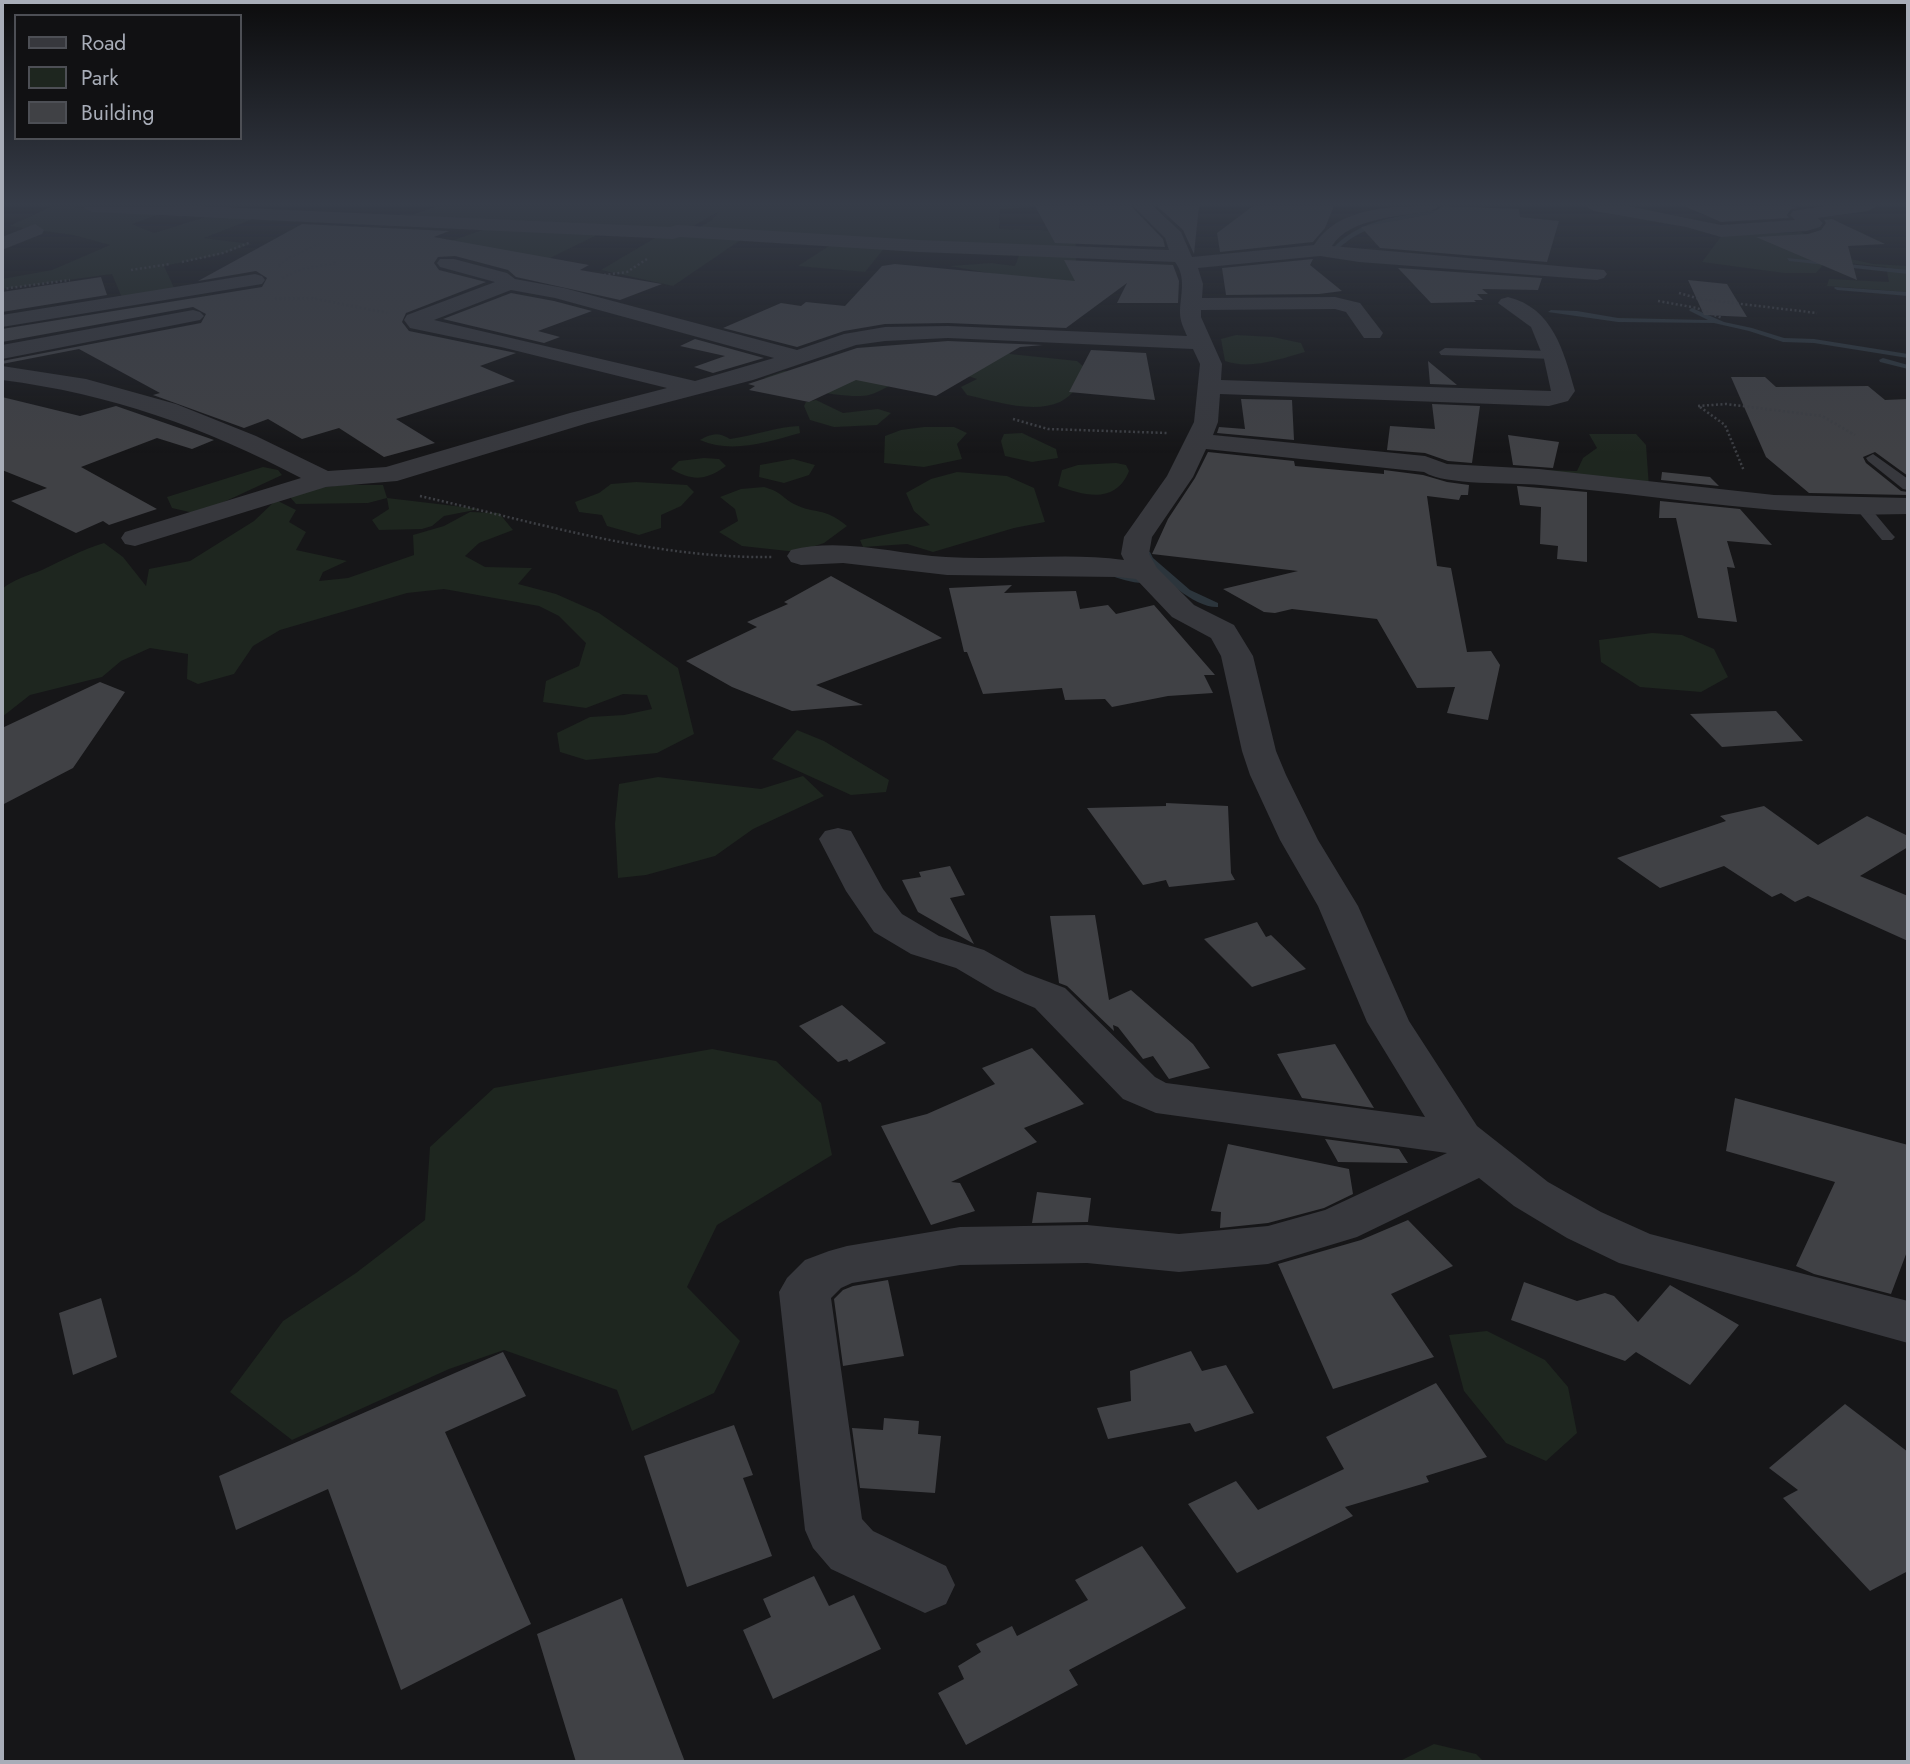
<!DOCTYPE html>
<html>
<head>
<meta charset="utf-8">
<style>
	body { margin:0 }
	#map { position:relative; width:1910px; height:1764px; overflow:hidden; background:#161618; font-family:Jost,sans-serif }
	canvas { display:block }
	.frame { position:absolute; inset:0; border:4px solid #a8adb8; pointer-events:none }
	.legend { position:absolute; left:14px; top:14px; width:228px; height:126px; box-sizing:border-box; background:#111113; border:2px solid #4d4f55; margin:0; padding:9px 12px; list-style:none; font-size:21px; color:#a8adb8 }
	.legend li { display:flex; align-items:center; gap:14px; height:35px }
	.legend b { width:35px; border:2px solid #4d4f55 }
</style>
</head>
<body>
<div id="map">
<canvas width="1910" height="1764"></canvas>
<div class="frame"></div>
<ul class="legend">
<li><b style="height:9px;background:#37383d"></b>Road</li>
<li><b style="height:19px;background:#1e261f"></b>Park</li>
<li><b style="height:19px;background:#404145"></b>Building</li>
</ul>
</div>
<script>
const c = document.querySelector('canvas').getContext('2d');
c.lineJoin = 'round';
function fill(path, color) {
  c.fillStyle = color;
  c.fill(path, 'evenodd');
}
function stroke(path, color, width, dash) {
  c.strokeStyle = color;
  c.lineWidth = width;
  c.lineCap = dash ? 'butt' : 'round';
  c.setLineDash(dash || []);
  c.stroke(path);
}
fill(new Path2D(`
	M53 206 167 212 132 224 154 233 215 214 263 215 204 238 251 244 218 255 164 266 175 290 123 300 112 274 2 289V279L52 270 110 245 73 235 9 226Z
	M438 206H1056L1000 209 999 229 1075 231 1076 250 692 232 712 220 718 212 683 232 400 219Z
	M488 228 601 233 548 259 451 241Z
	M1801 232 1848 255 1840 257 1874 264 1908 266V292L1827 286 1829 279 1889 282 1886 267 1826 261 1816 273H1784L1702 262 1722 235Z
	M660 235 742 239 673 286 601 270Z
	M832 244 886 246 865 272 798 266Z
	M1020 253 1075 255 1081 282 1010 277 950 266 991 263 1015 266Z
	M1236 335 1273 337 1301 343 1305 352C1280 359 1250 370 1225 361L1221 339Z
	M1008 349 1010 354 1077 361 1083 366 1081 384C1075 390 1068 398 1060 402 1032 414 995 401 967 395L961 387 977 379 959 373Z
	M784 371 856 376 889 386C883 389 876 393 869 395 849 400 783 386 764 378Z
	M816 400 843 413 878 409 891 413 877 425 834 427 810 420 804 406 806 402Z
	M799 426 800 433C767 442 732 454 700 440 712 433 719 432 730 439 754 436 775 427 799 426Z
	M924 427H954L967 433 957 444 962 459 924 467 884 463 885 436 901 430Z
	M1022 433 1056 449 1058 458 1032 462 1005 456 1001 441 1004 434Z
	M1589 434H1636L1646 445 1649 487 1541 470 1577 471 1583 458 1597 448Z
	M704 458 719 459 726 466C705 481 693 481 671 469L679 461Z
	M793 459 815 465 809 475 784 483 759 477 760 465Z
	M1116 463 1126 465 1129 471C1116 504 1085 496 1058 486L1062 470 1078 465Z
	M263 467 278 470 282 475 198 514 172 508 167 497Z
	M957 472 1007 476 1034 488 1045 522 1014 528 933 552 907 544 863 547 860 540 930 525 914 511 906 493 931 479Z
	M636 482 687 485 694 492 681 506 661 515V528L639 535 607 526 602 515 579 512 575 502 599 493 611 484Z
	M342 485H383L387 498 480 509 444 516 432 526 422 529 379 530 372 520 389 509 387 498 368 503 296 504 290 497 311 489Z
	M764 487C782 492 781 497 794 504 816 515 823 506 847 526L824 543 797 552 742 546 719 532 738 521 735 509 720 497 741 489Z
	M276 500 296 510 289 522 306 532 296 550 347 561 323 572 319 581 348 578 414 555 413 535 444 526 470 512 499 513 513 530 479 543 465 556 485 567 532 568 518 584 556 594 599 613 678 668 694 734 657 753 586 760 560 752 557 733 590 717 624 715 652 709 647 695 623 694 586 708 543 702 546 681 579 666 586 643 559 616 539 606 444 589 407 593 280 630 253 646 234 674 198 684 187 679 188 654 150 648 121 661 102 677 30 695 2 717V589C14 579 27 576 42 570 63 560 81 550 104 543L123 557 146 586 149 569 190 561 254 521Z
	M1652 633 1682 635 1714 649 1728 677 1701 692 1640 687 1601 662 1599 640Z
	M797 730 824 741 889 780 886 792 851 795 772 759Z
	M803 776 824 796 753 829 715 856 646 875 618 878 615 824 619 784 658 777 761 789Z
	M712 1049 776 1061 821 1103 832 1155 717 1225 687 1287 740 1341 714 1393 632 1431 617 1390 504 1350 449 1369 292 1440 230 1392 283 1321 356 1273 425 1220 430 1147 494 1088Z
	M1487 1331 1545 1360 1568 1387 1577 1433 1546 1461 1506 1443 1464 1391 1449 1335Z
	M1434 1744 1476 1754 1484 1762H1398Z`), '#1e261f');
fill(new Path2D(`
	M1437 210 1439 213C1402 220 1367 222 1338 249L1333 248C1360 219 1400 216 1437 210Z
	M1787 258 1908 270V274L1789 261Z
	M1835 287 1908 292V296L1837 290 1834 288Z
	M1692 308 1724 322 1752 328 1784 338 1814 339 1908 354V358L1814 343 1783 342 1749 331 1714 323 1618 322 1548 312 1551 310 1577 311 1618 318 1708 320 1690 311 1689 310Z
	M1883 358 1908 365V369L1880 362 1879 360Z
	M1147 551 1150 552 1153 558 1190 590 1218 603V607C1193 608 1164 577 1146 561L1142 554Z
	M1112 570 1129 576 1152 577 1157 580C1143 587 1123 580 1109 575L1107 573Z`), '#2c353c');
fill(new Path2D(`
	M1035 206H1131L1163 239 1165 247 1055 243Z
	M1157 206H1199L1194 254 1183 230Z
	M1253 206H1334L1325 228 1313 242 1220 252 1217 233Z
	M1443 206 1519 209 1520 217 1559 221 1547 262 1380 248 1361 227 1431 214Z
	M1684 206H1791L1797 208 1791 209 1787 215 1789 218 1721 222Z
	M1832 219 1885 244 1848 246 1857 280 1756 237 1808 234 1821 230 1826 223 1824 220Z
	M302 224 449 231 434 237 589 265 580 270 662 284 620 300 516 277 508 270 455 256 438 257 434 263 439 270 486 282 406 313 402 322 409 331 516 353 480 366 515 381 396 419 435 443 384 457 339 428 302 439 268 419 244 428 153 395 160 393 79 349 2 364V361L201 323 206 314 193 307 2 342V329L262 287 267 278 256 271 198 281Z
	M1313 259 1310 265 1342 291 1319 294 1226 295 1222 268Z
	M1064 260 1173 265 1179 281 1178 303H1117L1127 283 1066 328 948 323 885 324 844 331 797 347 723 328 781 303 801 306 806 302 845 306 882 266 895 264 1075 281Z
	M1398 268 1542 278 1538 290 1482 289 1488 294H1477L1483 300H1474L1476 302 1431 303Z
	M101 277 107 295 2 312V292Z
	M1688 280 1727 284 1747 317 1704 315Z
	M511 293 554 301 592 311 538 331 560 337 544 343 443 319Z
	M695 339 764 358 713 373 694 367 725 356 680 346Z
	M948 341 1043 345 1020 347 936 396 856 380 809 402 749 390 755 386 748 384 857 348Z
	M1091 350 1146 353 1155 400 1069 392Z
	M1428 361 1457 385 1430 384Z
	M1731 377H1765L1776 387 1868 386 1885 400 1908 399V476L1875 452 1863 457 1866 463 1901 491 1908 492V495L1809 493 1766 457Z
	M2 397 80 416 116 406 214 440 192 449 157 438 81 467 157 509 109 525 103 521 76 533 11 501 47 488 2 470Z
	M1241 399 1292 400 1294 440 1217 433 1219 427 1245 429Z
	M1432 404 1480 406 1472 463 1448 461 1425 453 1387 450 1390 426 1435 429Z
	M1508 435 1559 442 1553 468 1513 465Z
	M1208 452 1294 461 1295 466 1384 474V470L1423 475 1447 482 1469 485 1468 495H1461L1459 500 1427 496 1437 566 1451 568 1467 652 1491 651 1500 665 1488 720 1447 713 1455 687 1417 688 1377 619 1292 609 1275 613 1264 612 1223 589 1298 571 1152 554 1168 519 1195 478Z
	M1662 472 1710 477 1719 486 1661 480Z
	M1517 486 1587 492V562L1557 559 1558 546 1540 544 1541 507 1520 505Z
	M1660 501 1740 509 1772 545 1727 541 1735 568 1727 567 1737 622 1698 618 1676 518H1659Z
	M831 576 942 638 816 685 863 705 792 711 732 687 686 661 757 627 747 622 788 604 784 602Z
	M1012 585 1004 593 1076 591 1080 609 1108 605 1116 614 1154 605 1215 675H1204L1213 693 1168 696 1112 707 1105 699 1065 700 1062 688 983 694 967 652H964L949 588Z
	M100 682 125 692 73 768 2 805V728Z
	M1776 711 1803 741 1722 747 1690 714Z
	M1166 803 1228 806 1231 873 1235 880 1169 887 1166 880 1143 885 1087 808 1166 806Z
	M1764 806 1818 845 1867 816 1908 836V847L1860 876 1908 896V941L1808 896 1795 902 1781 893 1772 897 1724 866 1660 888 1617 858 1726 821 1720 816Z
	M950 866 965 895 950 898 974 944 918 912 902 880 921 877 919 872Z
	M1095 915 1109 1000 1131 990 1193 1044 1210 1068 1169 1079 1153 1056 1143 1059 1118 1027 1113 1025 1114 1031 1067 986 1059 983 1050 916Z
	M1257 922 1266 937 1271 935 1306 969 1252 987 1204 939Z
	M842 1005 886 1043 849 1062 847 1059 838 1062 799 1026Z
	M1335 1044 1374 1108 1302 1098 1277 1054Z
	M1032 1048 1084 1104 1024 1128 1037 1142 951 1182 960 1183 975 1211 931 1225 881 1126 927 1114 995 1084 982 1068Z
	M1735 1098 1908 1145V1249L1891 1294 1814 1274 1796 1266 1835 1182 1726 1151Z
	M1325 1139 1399 1149 1408 1163 1338 1162Z
	M1228 1144 1349 1169 1353 1194 1324 1208 1268 1223 1220 1228 1221 1212 1211 1211Z
	M1037 1192 1091 1198 1088 1222 1032 1223Z
	M1408 1220 1453 1266 1391 1294 1434 1357 1333 1389 1278 1264 1361 1240Z
	M888 1280 904 1356 843 1366 834 1299 843 1290 853 1286Z
	M1524 1282 1577 1301 1605 1293 1614 1296 1638 1322 1670 1285 1739 1325 1690 1385 1636 1352 1625 1361 1511 1320Z
	M101 1298 117 1357 73 1375 59 1313Z
	M1191 1351 1202 1371 1226 1365 1254 1413 1195 1432 1190 1423 1108 1439 1097 1408 1131 1401 1130 1371Z
	M503 1352 526 1396 445 1432 531 1624 401 1690 328 1489 236 1530 219 1476Z
	M1436 1383 1487 1457 1426 1476 1429 1482 1345 1507 1353 1516 1237 1573 1188 1504 1236 1481 1258 1510 1344 1469 1326 1437Z
	M1845 1404 1908 1452V1571L1870 1591 1783 1498 1798 1490 1769 1468Z
	M884 1418 919 1421 918 1434 941 1436 935 1493 860 1488 852 1428 883 1430Z
	M734 1425 753 1475 743 1478 772 1556 687 1587 644 1456Z
	M1142 1546 1186 1608 1069 1670 1078 1685 966 1745 938 1693 964 1679 958 1666 981 1652 976 1644 1012 1626 1017 1636 1088 1600 1075 1580Z
	M814 1576 829 1606 854 1595 881 1649 773 1699 743 1630 771 1617 763 1599Z
	M622 1598 685 1762H576L537 1634Z`), '#404145');
stroke(new Path2D(`
	M182 262 223 253 251 242
	M279 266 288 258 319 244
	M131 270 170 264
	M604 275 627 272 647 259
	M282 278 302 269 336 263
	M2 289 70 280
	M1679 293 1700 299 1817 313
	M275 299 311 298 387 313
	M1658 301 1697 308 1722 318
	M1698 406 1726 404 1822 416 1855 435
	M1700 407 1725 425 1744 471
	M1013 419 1048 429 1168 433
	M420 496C535 522 654 559 773 557`), '#3d3f44', 2.5, [2, 2.5]);
fill(new Path2D(`
	M1445 348 1553 351 1559 355 1553 359 1441 355 1439 352Z
	M1873 454 1908 479V490L1903 489 1868 461 1866 458Z
	M1862 503 1867 504 1892 534 1895 537 1892 540H1882L1857 510 1855 507 1857 504Z`), '#37383d');
fill(new Path2D(`
	M199 206 670 227 677 225 919 240 1169 250 1165 238 1133 206H1153L1181 232 1192 257 1314 245C1339 205 1397 206 1440 206L1431 211C1401 217 1350 217 1332 246L1604 270 1607 274 1604 278 1597 280 1359 262 1320 256 1198 268 1203 284 1202 298 1335 297 1360 303 1383 333 1380 338H1364L1346 312 1335 309 1201 310V317L1222 364 1221 380 1551 391 1544 359 1531 327 1498 303 1501 299 1508 297C1553 308 1564 352 1575 391L1568 401 1549 406 1220 394 1218 422 1213 435 1425 456 1447 464 1539 469 1774 495 1908 498V514C1784 518 1663 496 1540 485 1511 482 1446 486 1424 472L1206 449 1193 477 1152 537 1149 554 1157 568 1194 605 1234 625 1253 656 1276 751 1286 775 1318 840 1358 906 1409 1021 1477 1126 1548 1182 1601 1212 1650 1234 1908 1301V1343L1619 1263 1567 1238 1514 1206 1479 1178 1357 1237 1268 1264 1179 1272 1087 1263 960 1265 852 1283 841 1288 831 1298 862 1519 873 1531 946 1566 955 1585 946 1604 925 1613 831 1569 813 1548 805 1530 779 1292 787 1278 805 1260 829 1251 847 1246 960 1227 1087 1225 1179 1234 1268 1226 1325 1210 1447 1153 1156 1113 1123 1099 1035 1008 995 991 956 968 911 954 874 932 846 891 819 839 825 831 838 828 851 831 883 889 902 914 939 936 984 950 1025 973 1065 988 1155 1077 1166 1083 1425 1117 1367 1022 1318 906 1280 840 1250 775 1242 751 1221 656 1211 638 1172 617 1136 579 1117 577 947 575 843 563 801 565 791 562 787 556 791 550C842 537 895 554 946 557 1005 561 1066 552 1124 560L1121 554 1124 537 1167 476 1194 422 1200 364 1193 349 948 338 885 341 856 345 753 380 588 423 397 481 326 487 135 546 125 544 121 538 125 532 301 478C204 427 111 394 2 380V366L86 379 176 404 256 436 328 471 386 467 570 413 667 388 501 347 410 328 404 320 407 315 495 282 440 267 437 263 440 259H454L507 273 515 279 564 288 797 350 844 334 885 327 948 326 1187 336C1184 329 1180 321 1180 313 1180 295 1187 278 1175 262L919 252 680 237 673 239 92 212 83 207ZM511 290 555 298 774 358 695 381 434 320Z
	M1585 206H1628L1721 225 1795 220 1790 215 1793 211 1824 206H1877L1868 211 1818 218 1823 223 1820 227 1807 231 1721 237 1686 227 1594 211Z
	M35 224 44 230 42 234 2 250V237Z
	M255 274 262 276 265 280 262 284 2 327V315Z
	M193 310 200 312 204 316 200 320 2 359V345Z`), '#37383d');
const sky = c.createLinearGradient(0, 0, 0, 453);
sky.addColorStop(0, '#0c0c0d');
sky.addColorStop(0.45, '#363c48');
sky.addColorStop(1, '#363c4800');
c.fillStyle = sky;
c.fillRect(0, 0, 1910, 453);
</script>
</body>
</html>
